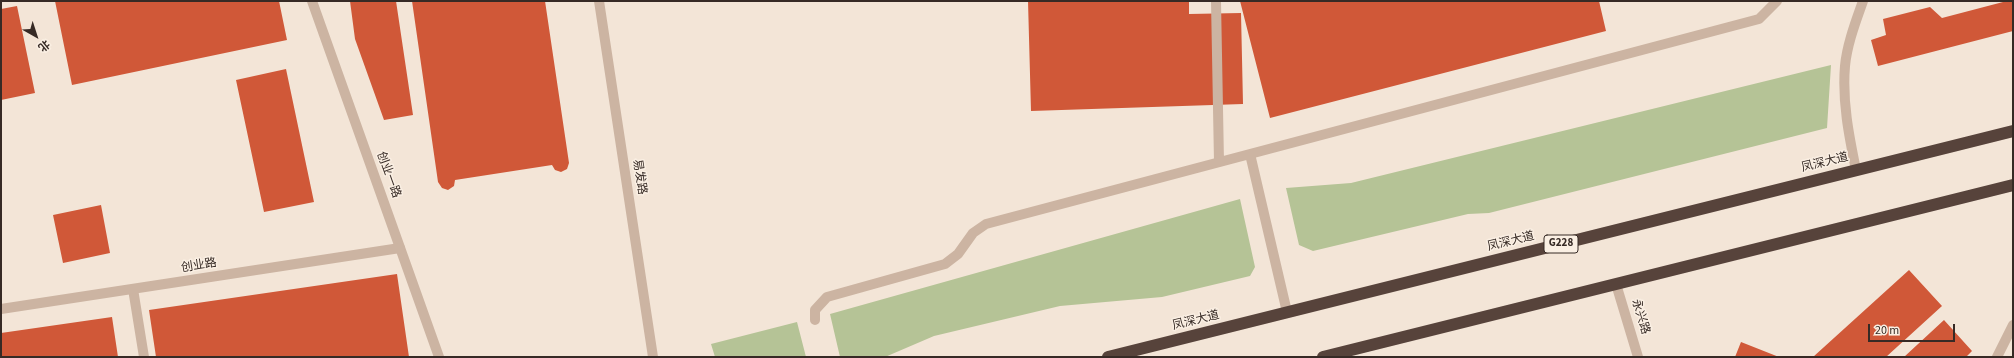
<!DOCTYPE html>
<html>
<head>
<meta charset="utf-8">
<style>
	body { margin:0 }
	#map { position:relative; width:2014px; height:358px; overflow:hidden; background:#f3e5d7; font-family:"Source Sans 3","Noto Sans SC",sans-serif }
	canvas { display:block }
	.frame { position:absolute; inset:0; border:2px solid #362a25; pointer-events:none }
	.north { position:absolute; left:16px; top:16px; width:40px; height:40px; -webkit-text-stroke:3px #faefe3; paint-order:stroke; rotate:141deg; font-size:11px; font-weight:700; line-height:16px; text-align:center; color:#362a25 }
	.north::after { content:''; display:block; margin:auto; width:14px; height:18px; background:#362a25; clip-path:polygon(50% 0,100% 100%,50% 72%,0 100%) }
	.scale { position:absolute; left:1868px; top:324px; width:87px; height:18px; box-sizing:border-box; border:2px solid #362a25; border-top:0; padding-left:5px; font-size:12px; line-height:14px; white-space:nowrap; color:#362a25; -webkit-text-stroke:3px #faefe3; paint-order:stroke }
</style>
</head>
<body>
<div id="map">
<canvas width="2014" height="358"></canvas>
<div class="frame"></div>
<div class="north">北</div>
<div class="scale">20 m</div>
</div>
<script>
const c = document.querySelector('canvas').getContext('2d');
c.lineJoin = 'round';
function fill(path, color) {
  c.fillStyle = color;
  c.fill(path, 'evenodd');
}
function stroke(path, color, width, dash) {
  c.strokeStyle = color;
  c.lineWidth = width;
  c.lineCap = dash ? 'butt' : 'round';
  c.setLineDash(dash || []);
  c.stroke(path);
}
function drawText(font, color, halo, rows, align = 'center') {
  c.font = font + ' "Source Sans 3","Noto Sans SC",sans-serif';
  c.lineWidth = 3;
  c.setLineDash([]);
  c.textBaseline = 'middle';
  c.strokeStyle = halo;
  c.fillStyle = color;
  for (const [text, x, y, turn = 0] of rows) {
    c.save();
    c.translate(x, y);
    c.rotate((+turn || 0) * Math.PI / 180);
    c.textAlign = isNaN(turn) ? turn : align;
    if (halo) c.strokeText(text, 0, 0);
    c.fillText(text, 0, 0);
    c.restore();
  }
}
fill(new Path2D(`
	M1831 65 1827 128 1489 213 1468 214 1313 251 1299 245 1286 188 1351 183Z
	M1240 199 1255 267 1250 276 1162 297 1060 306 934 336 885 357H840L830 314Z
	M797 322 806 357H715L711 344Z`), '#b5c396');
fill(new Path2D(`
	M55 1H279L287 40 72 85Z
	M350 1H396L413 115 384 120 355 39Z
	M412 1H545L569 163 567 169 561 172 555 170 552 165 455 180 454 186 448 190 442 188 438 182Z
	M1028 1H1189V14L1241 13 1243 104 1031 111Z
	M1240 1H1599L1606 31 1270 118Z
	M2002 1H2013V31L1878 66 1871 40 1886 35 1883 19 1930 7 1942 18 2003 2Z
	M17 6 35 93 1 100V9Z
	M286 69 314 202 264 212 236 80Z
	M101 205 110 253 63 263 53 215Z
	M1909 270 1942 306 1886 357H1813Z
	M397 274 409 357H156L149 310Z
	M112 317 118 357H1V333Z
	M1944 320 1972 351 1966 357H1904Z
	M1741 342 1779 357H1735Z`), '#d05838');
stroke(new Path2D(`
	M312 1 439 357
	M1216 1 1219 162
	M1250 154 1287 312
	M1856 170C1849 136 1842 101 1845 66 1847 44 1856 21 1863 1
	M133 289 144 357
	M815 320V310L827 297 945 264 958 254 973 233 986 224 1759 19 1777 1`), '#ccb4a2', 10);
stroke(new Path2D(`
	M599 1 653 357
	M1616 284 1638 357
	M1 309 400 248
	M1997 357 2013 325`), '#ccb4a2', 10);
stroke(new Path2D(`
	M1108 357 2013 131
	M1323 357 2013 185`), '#57433b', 12);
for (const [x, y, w] of [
	[1561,244,34]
]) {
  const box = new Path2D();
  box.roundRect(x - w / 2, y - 9, w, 18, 3);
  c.fillStyle = '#faefe3';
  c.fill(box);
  stroke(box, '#362a25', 1);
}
drawText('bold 11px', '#362a25', null, [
	["G228",1561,244]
]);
drawText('12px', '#362a25', '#faefe3', [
	["凤深大道",1825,163,-14],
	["创业一路",388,175,70],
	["易发路",639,177,81],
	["凤深大道",1511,242,-14],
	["创业路",199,266,-9],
	["永兴路",1640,317,73],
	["凤深大道",1196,321,-14]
]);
</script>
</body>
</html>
